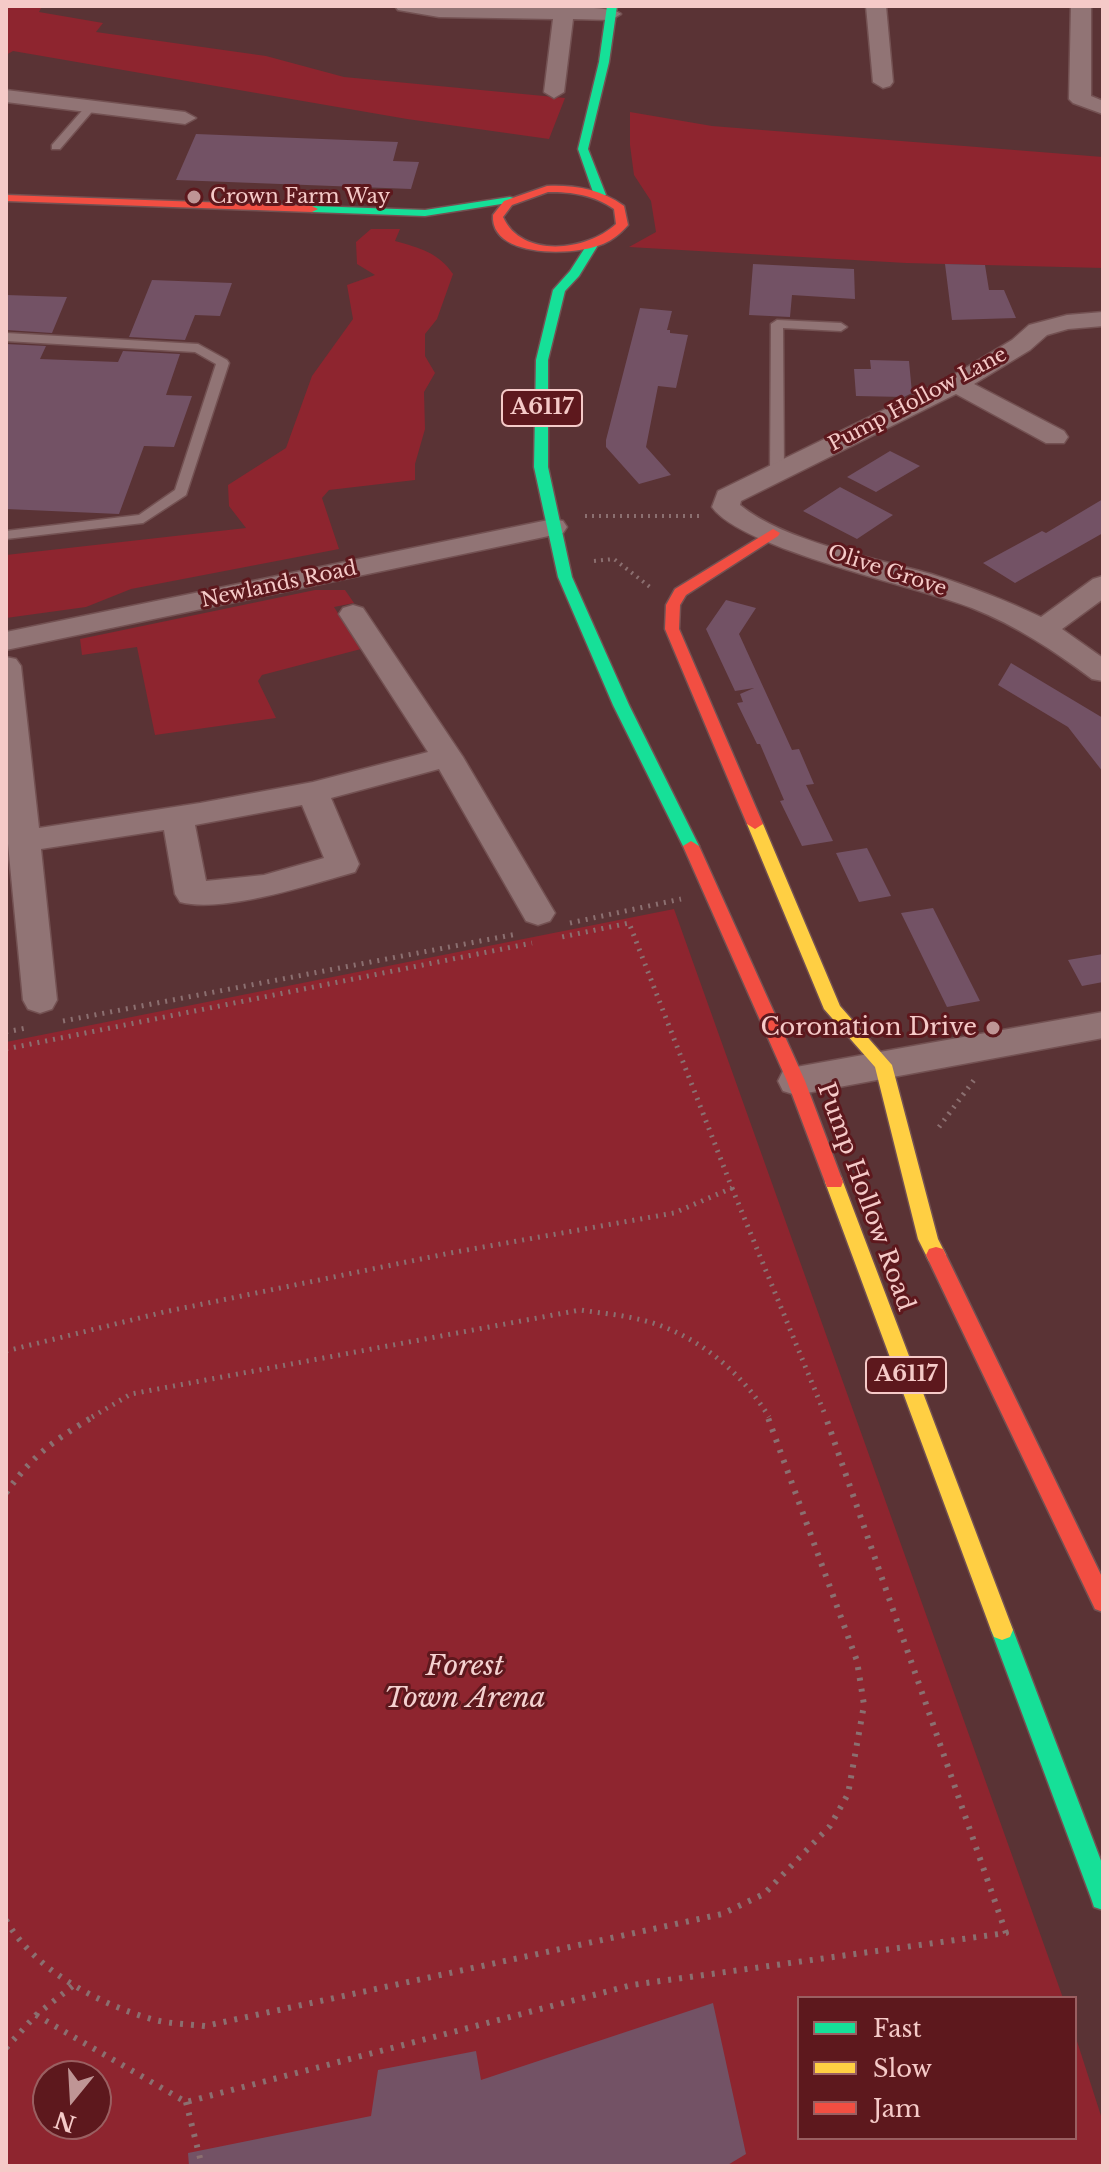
<!DOCTYPE html>
<html>
<head>
<meta charset="utf-8">
<style>
	body { margin:0 }
	#map { position:relative; width:1109px; height:2172px; overflow:hidden; background:#5a3335; font-family:"Libre Baskerville",serif }
	canvas { display:block }
	.frame { position:absolute; inset:0; border:8px solid #f5cac8; pointer-events:none }
	.legend { position:absolute; left:797px; top:1996px; width:280px; height:144px; box-sizing:border-box; background:#5d181d; border:2px solid #9a5f61; margin:0; padding:10px 14px; list-style:none; font-size:24px; color:#f5cac8 }
	.legend li { display:flex; align-items:center; gap:16px; height:40px }
	.legend b { width:40px; border:2px solid #9a5f61 }
	.north { position:absolute; left:32px; top:2060px; width:80px; height:80px; box-sizing:border-box; background:#5d181d; border:2px solid #9a5f61; border-radius:50%; rotate:198deg; font-size:22px; font-weight:700; line-height:32px; text-align:center; color:#f5cac8 }
	.north::after { content:''; display:block; margin:auto; width:28px; height:36px; background:#bf9595; clip-path:polygon(50% 0,100% 100%,50% 72%,0 100%) }
</style>
</head>
<body>
<div id="map">
<canvas width="1109" height="2172"></canvas>
<div class="frame"></div>
<ul class="legend">
<li><b style="height:10px;background:#16e098"></b>Fast</li>
<li><b style="height:10px;background:#ffcf43"></b>Slow</li>
<li><b style="height:10px;background:#f24e42"></b>Jam</li>
</ul>
<div class="north">N</div>
</div>
<script>
const c = document.querySelector('canvas').getContext('2d');
c.lineJoin = 'round';
function fill(path, color) {
  c.fillStyle = color;
  c.fill(path, 'evenodd');
}
function stroke(path, color, width, dash) {
  c.strokeStyle = color;
  c.lineWidth = width;
  c.lineCap = dash ? 'butt' : 'round';
  c.setLineDash(dash || []);
  c.stroke(path);
}
function drawText(font, color, halo, rows, align = 'center') {
  c.font = font + ' "Libre Baskerville",serif';
  c.lineWidth = 6;
  c.setLineDash([]);
  c.textBaseline = 'middle';
  c.strokeStyle = halo;
  c.fillStyle = color;
  for (const [text, x, y, turn = 0] of rows) {
    c.save();
    c.translate(x, y);
    c.rotate((+turn || 0) * Math.PI / 180);
    c.textAlign = isNaN(turn) ? turn : align;
    if (halo) c.strokeText(text, 0, 0);
    c.fillText(text, 0, 0);
    c.restore();
  }
}
fill(new Path2D(`
	M6 6H42L39 12 103 23 96 32 266 56 344 77 565 98 549 139 407 119 13 51 6 55Z
	M630 112 712 126 1103 157V268L906 263 629 247 656 232 651 201 634 175 630 145Z
	M371 229H400L395 241C420 248 439 253 453 274L437 319 425 334V356L435 373 424 392 425 429 415 464V480L329 490 322 498 339 549 131 589 86 607 6 618V555L246 528 229 506 228 485 286 448 312 376 353 319 347 285 375 275 357 264 356 242Z
	M315 590H345L354 603 334 607 361 649 262 675 258 681 276 718 155 735 137 647 82 655 80 639Z
	M674 909 1063 1998H799V2138H1075V2035L1103 2122V2166H6V1042ZM48 2076H96V2124H48Z`), '#8e252f');
fill(new Path2D(`
	M196 134 398 142 393 161 419 162 411 189 176 180Z
	M753 264 854 269 855 299 792 295 790 317 749 315Z
	M945 264 985 265 989 290H1004L1016 318 952 320Z
	M152 280 232 283 220 316 195 315 185 340 129 337Z
	M6 295 67 297 52 333 6 330Z
	M640 308 672 311 667 330H670V333L688 335 676 388 658 386 646 447 671 475 639 484 606 447V440Z
	M6 344 46 346 40 359 118 362 123 351 180 354 166 395 192 396 174 447 144 446 119 514 6 509Z
	M870 360 909 361 912 393 904 397 856 396 854 369H871Z
	M890 451 920 466 876 492 847 477Z
	M840 487 893 515 857 539 803 511Z
	M1103 499V533L1015 583 983 563 1042 531 1046 533Z
	M726 600 756 608 739 634 792 750 799 749 814 784 806 785 833 841 802 846 780 801 784 800 760 744H757L737 703 743 702 740 694 754 688 735 691 706 629Z
	M1011 663 1103 718V772L1068 727 998 685Z
	M867 848 891 896 859 902 836 853Z
	M933 908 980 1001 947 1007 901 913Z
	M1103 954V982L1082 986 1068 960Z
	M713 2003 746 2154 726 2166H189L188 2153 371 2116 378 2070 476 2051 481 2080Z`), '#735265');
const lane = new Path2D(`
	M87 105 96 107 60 149H52V145Z
	M777 320 841 323 847 327 841 331 783 328 784 473 777 477 770 473 771 324Z
	M6 333 198 344 227 360 229 363 186 495 143 523 6 539V531L139 515 175 490 216 364 195 352 6 341Z`);
const street = new Path2D(`
	M395 6C428 6 610 1 621 14L611 20 573 19 564 92 554 98 544 92 553 19 439 17 398 10Z
	M866 6H886L893 82 890 86 883 88 873 82Z
	M1071 6H1091V96L1103 101V114L1073 103 1069 99Z
	M6 90 185 112 196 118 185 124 6 102Z
	M1103 312V326L1068 329 1047 335 1030 350 974 384 1064 431 1068 437 1064 443H1046L956 394 741 501 740 505C785 542 875 558 931 574 969 586 1005 600 1041 617L1093 579 1103 576V599L1062 629 1103 658V681L1092 679C1053 650 1017 626 972 608 916 586 741 549 712 507L718 491 947 379 1012 340 1029 325 1067 315Z
	M553 519 563 521 567 527 563 533 6 650V632Z
	M353 605 363 608 463 757 555 913 550 921 538 925 526 921 439 769 331 798 359 864 355 872C312 884 222 914 180 902L175 894 164 830 41 849 57 1000 52 1009 40 1013 28 1009 23 1000 6 823V657L16 659 21 666 39 828 200 803 313 782 428 752 339 614 343 608ZM302 805 324 858 264 875 206 881 195 825Z
	M1103 1012V1038L796 1095 783 1091 778 1081 783 1071 796 1067Z`);
const fast = new Path2D(`
	M607 6H617L609 62 588 149 606 195 600 198 594 195 578 149 599 62Z
	M510 197 514 198V202L425 216 312 212 306 209 312 206 425 210Z
	M588 243 598 245 579 276 565 291 548 360V467L572 577 629 705 699 846 691 851 683 846 613 705 558 577 534 467 536 360 553 290 570 271Z
	M1002 1620 1010 1623 1013 1630 1103 1866V1910L1094 1907 1091 1898 991 1630 994 1623Z`);
const slow = new Path2D(`
	M755 819 763 824 840 1006 892 1065 938 1239 946 1255 943 1261 936 1263 929 1261 918 1239 875 1067 824 1009 747 824Z
	M834 1175 841 1177 843 1182 1013 1630 1010 1637 1002 1640 994 1637 991 1630 825 1182 827 1177Z`);
const jam = new Path2D(`
	M547 186C575 185 600 189 624 206L628 225C621 233 613 240 603 244 576 256 490 259 493 215L504 201ZM548 192C573 192 594 195 614 209L616 224C587 251 522 259 503 217L512 205Z
	M6 195 312 206 318 209 312 212 6 201Z
	M773 529 780 533 778 536 686 595 680 605 679 629 763 824 755 829 747 824 665 629 666 605 675 589Z
	M691 841 699 846 805 1081 843 1182 841 1187H827L825 1182 787 1081 683 846Z
	M936 1247 943 1249 946 1255 1103 1579V1612L1095 1609 926 1255 929 1249Z`);
stroke(lane, '#735152', 3);
stroke(street, '#735152', 3);
stroke(fast, '#735152', 3);
stroke(slow, '#735152', 3);
stroke(jam, '#735152', 3);
stroke(new Path2D(`
	M585 516H699
	M594 561 614 559 650 587`), '#8b6f70', 4, [2, 5]);
stroke(new Path2D(`
	M570 923 681 899
	M63 1021 517 934
	M6 1032 26 1028
	M6 1049 532 943
	M939 1127 974 1080
	M732 1188 826 1417
	M6 1351 164 1312 450 1253 674 1213 732 1188 629 923 557 938
	M92 1417 131 1394 580 1310C601 1313 622 1315 642 1320 695 1333 741 1371 769 1417`), '#8b6f70', 5, [2, 6]);
stroke(new Path2D(`
	M6 1493C33 1454 56 1439 96 1415
	M6 1920C34 1970 100 2005 155 2020 171 2024 188 2024 205 2026L722 1914 764 1894 830 1826 848 1794 864 1705 857 1661 767 1415
	M36 2015 186 2102 632 1985 1006 1933 825 1415
	M6 2048 36 2015 74 1985
	M186 2102 202 2166`), '#8b6f70', 6, [3, 8]);
fill(lane, '#917475');
fill(street, '#917475');
fill(fast, '#16e098');
fill(slow, '#ffcf43');
fill(jam, '#f24e42');
for (const [x, y, r, color] of [
	[194,197,8,"#bf9595"],
	[993,1028,8,"#bf9595"]
]) {
  const dot = new Path2D();
  dot.arc(x, y, r, 0, 2 * Math.PI);
  c.fillStyle = color;
  c.fill(dot);
  stroke(dot, '#5d181d', 3);
}
drawText('20px', '#f5cac8', '#5d181d', [
	["Crown Farm Way",210,197]
], 'left');
drawText('20px', '#f5cac8', '#5d181d', [
	["Pump Hollow Lane",918,400,-28],
	["Olive Grove",887,571,18],
	["Newlands Road",279,585,-12]
]);
for (const [x, y, w] of [
	[542,408,80],
	[906,1375,80]
]) {
  const box = new Path2D();
  box.roundRect(x - w / 2, y - 18, w, 36, 6);
  c.fillStyle = '#5d181d';
  c.fill(box);
  stroke(box, '#f5cac8', 2);
}
drawText('bold 22px', '#f5cac8', null, [
	["A6117",542,408],
	["A6117",906,1375]
]);
drawText('24px', '#f5cac8', '#5d181d', [
	["Coronation Drive",977,1028]
], 'right');
drawText('24px', '#f5cac8', '#5d181d', [
	["Pump Hollow Road",865,1197,70]
]);
drawText('italic 28px', '#f4d1d0', '#5d181d', [
	["Forest",465,1667],
	["Town Arena",465,1699]
]);
</script>
</body>
</html>
